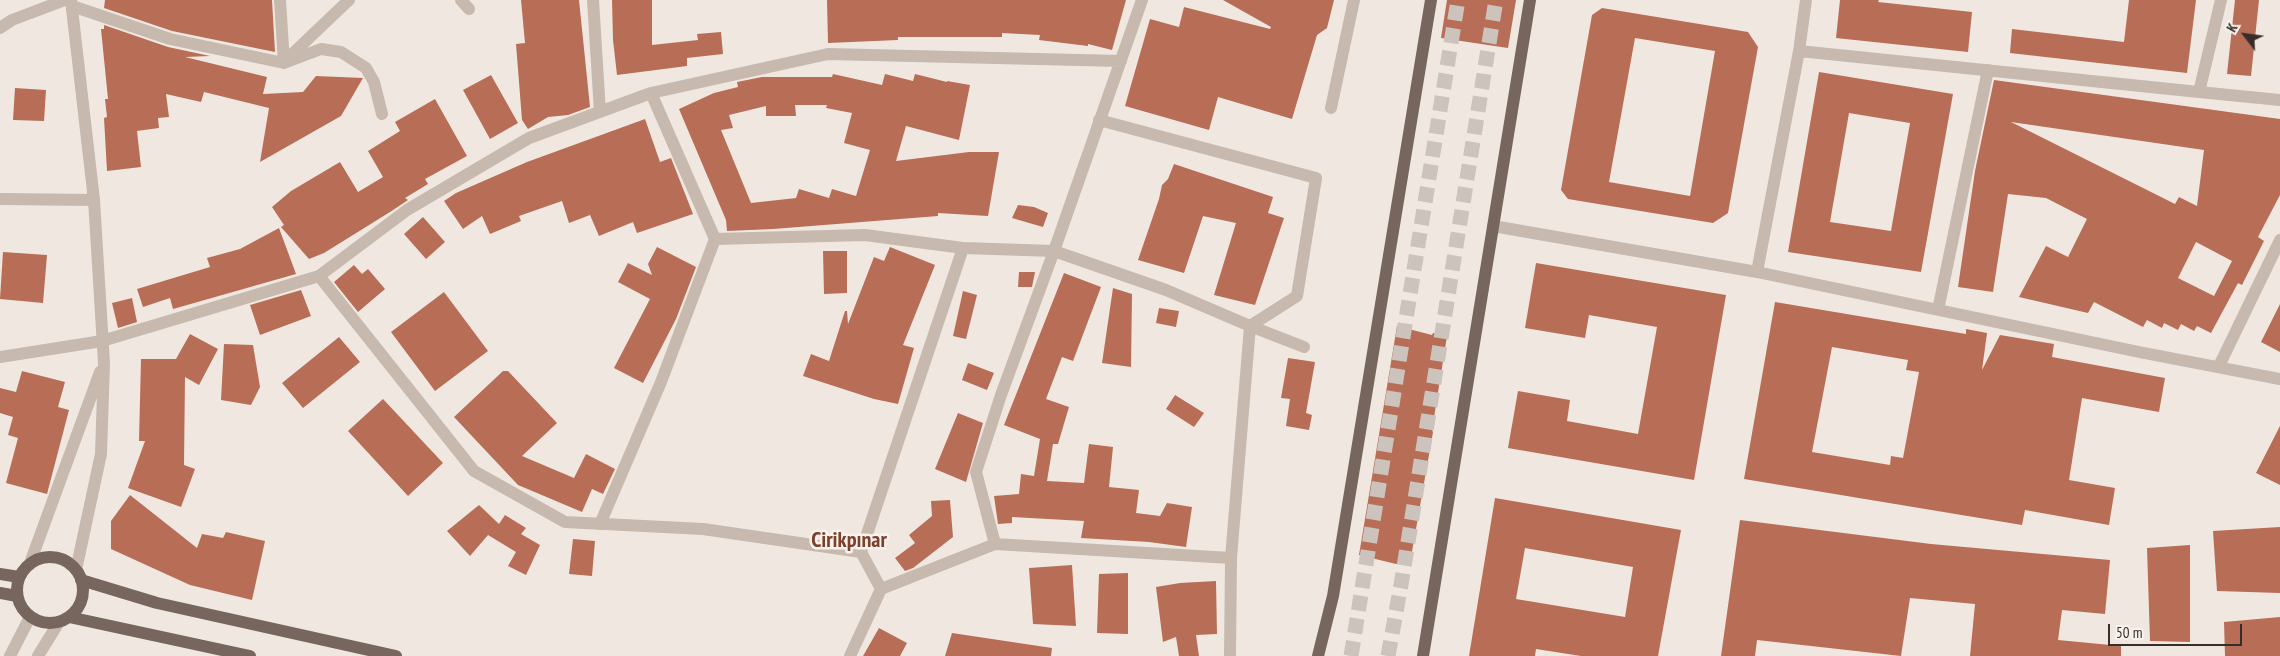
<!DOCTYPE html>
<html>
<head>
<meta charset="utf-8">
<style>
	body { margin:0 }
	#map { position:relative; width:2280px; height:656px; overflow:hidden; background:#f0e8e0; font-family:"PT Sans Narrow",sans-serif }
	canvas { display:block }
	.north { position:absolute; left:2220px; top:10px; width:50px; height:50px; -webkit-text-stroke:4px #f8f2ec; paint-order:stroke; rotate:300deg; font-size:14px; font-weight:700; line-height:20px; text-align:center; color:#362e2b }
	.north::after { content:''; display:block; margin:auto; width:18px; height:22px; background:#362e2b; clip-path:polygon(50% 0,100% 100%,50% 72%,0 100%) }
	.scale { position:absolute; left:2108px; top:624px; width:134px; height:22px; box-sizing:border-box; border:2px solid #362e2b; border-top:0; padding-left:6px; font-size:15px; line-height:18px; white-space:nowrap; color:#362e2b; -webkit-text-stroke:4px #f8f2ec; paint-order:stroke }
</style>
</head>
<body>
<div id="map">
<canvas width="2280" height="656"></canvas>
<div class="north">K</div>
<div class="scale">50 m</div>
</div>
<script>
const c = document.querySelector('canvas').getContext('2d');
c.lineJoin = 'round';
function fill(path, color) {
  c.fillStyle = color;
  c.fill(path, 'evenodd');
}
function stroke(path, color, width, dash) {
  c.strokeStyle = color;
  c.lineWidth = width;
  c.lineCap = dash ? 'butt' : 'round';
  c.setLineDash(dash || []);
  c.stroke(path);
}
function drawText(font, color, halo, rows, align = 'center') {
  c.font = font + ' "PT Sans Narrow",sans-serif';
  c.lineWidth = 5;
  c.setLineDash([]);
  c.textBaseline = 'middle';
  c.strokeStyle = halo;
  c.fillStyle = color;
  for (const [text, x, y, turn = 0] of rows) {
    c.save();
    c.translate(x, y);
    c.rotate((+turn || 0) * Math.PI / 180);
    c.textAlign = isNaN(turn) ? turn : align;
    if (halo) c.strokeText(text, 0, 0);
    c.fillText(text, 0, 0);
    c.restore();
  }
}
fill(new Path2D(`
	M105 0H272L275 52 172 31 104 8Z
	M521 0H579L590 107 568 115 548 117 528 129 522 120 516 44 525 43Z
	M612 0H652V45L698 40 697 34 721 32 723 54 687 58V66L617 75 613 40Z
	M827 0H1126L1112 50 1088 44V46L1039 40 1040 35 1002 33V37H898V40L828 43Z
	M1223 0H1334L1327 28 1317 35 1292 119 1218 97 1209 130 1125 106 1150 19 1179 27 1184 7 1270 29 1271 27Z
	M1447 0H1516L1508 48 1441 38Z
	M1840 0H1879L1878 2 1972 12 1968 52 1836 38Z
	M2129 0H2196L2187 73 2010 53 2012 29 2124 42Z
	M2235 0H2259L2251 76 2227 74Z
	M1602 8 1748 32 1758 47 1728 213 1713 223 1568 199 1561 190 1592 15ZM1635 38 1715 51 1690 196 1609 182Z
	M104 25 168 47 210 56 185 57 267 77 263 94 303 92 316 76 363 78 341 116 260 162 269 108 204 92 201 102 166 94 169 117 158 118 159 128 137 131 141 167 107 171 104 118 107 117 105 99H108L101 29H104Z
	M1819 72 1953 94 1921 272 1788 252ZM1849 113 1910 123 1891 231 1830 222Z
	M833 74 882 85 885 74 913 81 915 74 947 82V81L970 85 959 140 906 126 896 161 969 152H999L988 216 938 213V216L773 229 727 231 726 220 679 109 714 93 738 87 737 82 762 77H832ZM795 105H827L826 108 852 113 844 143 870 150 856 196 832 189 829 198 799 189 796 198 751 203 721 130 733 128 729 115 766 106V116H796Z
	M491 75 518 123 490 139 463 90Z
	M1994 80 2280 119V195L2258 237 2264 241 2242 285 2238 283 2211 333 2197 326 2194 331 2181 324 2178 330 2164 323 2162 328 2147 320 2143 327 2094 302 2088 313 2019 297 2046 246 2068 257 2087 219 2046 198 2008 194 1993 292 1958 287 1975 171ZM2011 122 2204 150 2197 206 2179 197 2175 204ZM2196 242 2232 261 2214 296 2178 278Z
	M15 88 46 90 44 121 13 120Z
	M435 99 467 156 425 179 428 184 405 198 408 200 390 212 324 253 309 259 281 227 284 225 272 207 291 191 340 162 358 192 383 177 368 151 400 131 395 122Z
	M645 119 660 162 671 158 693 214 637 233 633 222 599 236 590 215 569 223 562 201 519 216 521 221 490 234 482 216 463 229 444 201 456 193 527 162Z
	M1174 164 1273 197 1268 213 1284 218 1255 305 1214 295 1236 223 1203 216 1184 273 1138 260 1159 199 1162 185 1168 179Z
	M1018 205 1034 207 1048 213 1043 227 1012 218Z
	M423 217 445 242 426 259 404 234Z
	M279 228 296 274 173 309 170 298 143 307 137 289 210 267 207 258 240 249Z
	M657 247 696 267 676 319 643 383 614 368 650 299 618 282 628 263 652 275 648 264Z
	M890 247 935 265 903 345 914 348 898 404 874 399 803 376 811 354 829 361 845 311H847L848 324 874 257 884 261Z
	M823 251H847V293L824 294Z
	M3 252 47 255 43 303 0 299Z
	M1536 263 1726 295 1694 480 1508 448 1518 391 1570 400 1567 421 1638 434 1657 327 1589 315 1585 338 1525 328Z
	M354 265 362 274 368 269 385 289 358 312 334 282Z
	M1019 272H1035L1032 287H1018Z
	M1064 273 1101 287 1073 361 1062 357 1046 399 1069 407 1058 444H1053L1047 481 1084 483 1089 444 1113 447 1109 487 1139 490 1136 513 1160 516 1167 503 1192 507 1186 547 1149 542 1081 538 1084 521 1012 517V523L998 524 994 496 1019 494 1021 474 1034 476 1040 439 1004 425Z
	M1113 288 1132 294 1131 367 1102 363Z
	M301 290 311 316 260 335 250 305Z
	M963 291 977 295 966 339 953 336Z
	M444 292 488 351 435 391 391 332Z
	M132 298 137 322 118 328 112 303Z
	M1775 302 1966 334V329L1987 333 1982 370 2000 335 2054 344 2052 357 2165 378 2159 412 2082 398 2069 480 2115 488 2109 525 2025 510 2022 525 1744 479ZM1832 347 1908 360 1906 370 1919 372 1903 458 1891 456 1890 465 1812 452Z
	M2280 304V352L2261 342Z
	M1159 308 1179 311 1176 327 1156 323Z
	M1397 326 1432 335 1433 333 1447 336 1432 430 1433 432 1410 563 1396 564 1359 555Z
	M190 334 218 349 199 385 185 377 184 465 195 469 181 507 128 488 145 441H139L141 359H176Z
	M339 337 360 362 303 408 282 383Z
	M224 344 253 345 260 387 251 405 221 400Z
	M1288 358 1315 362 1306 413 1312 415 1309 430 1286 426 1290 399 1281 398Z
	M968 363 994 373 987 390 962 380Z
	M22 371 65 382 58 407 69 410 47 494 6 483 18 438 8 435 13 417 0 413V388L16 392Z
	M503 371H508L557 423 522 456 574 478 586 454 615 469 603 494 592 489 582 512 518 485 454 417Z
	M1175 395 1204 413 1194 427 1166 409Z
	M383 399 443 463 408 496 348 431Z
	M958 413 983 423 966 482 935 469Z
	M2280 426V485L2256 473Z
	M130 495 197 548 202 534 223 538 226 532 265 541 252 600 190 585 111 549V521Z
	M1495 498 1681 530 1658 656H1581L1536 649 1535 656H1469ZM1525 548 1633 567 1625 617 1516 599Z
	M950 500 953 537 913 568 905 571 895 558 915 543 909 535 932 516 931 501Z
	M479 505 499 524 505 515 526 528 521 534 540 545 526 575 508 566 516 552 488 535 470 556 447 531Z
	M1740 520 1931 544 2110 560 2105 614 2062 610 2058 640 2121 646V656H1970L1975 604 1910 598 1901 656 1757 640 1755 656H1721Z
	M2280 527V593L2217 591 2213 531Z
	M573 539 595 541 592 576 569 574Z
	M2190 545V642L2150 641 2147 548Z
	M1072 565 1076 626 1033 624 1029 568Z
	M1128 573V634L1097 633 1099 574Z
	M1216 581 1217 634 1196 635 1199 656H1179L1176 637 1163 642 1156 587 1180 583Z
	M2280 617V656H2225L2224 622Z
	M879 628 907 643 900 656H863Z
	M952 633 1052 648 1051 656H945Z`), '#b86d56');
stroke(new Path2D(`
	M1351 656 1458 0
	M1388 656 1402 579 1496 0`), '#cbc3bc', 15, [15, 8]);
stroke(new Path2D(`
	M71 0 94 200 104 363 101 454 76 570
	M280 0 284 63
	M461 0 469 9
	M593 0 600 112
	M72 6 170 39 284 63 321 49 341 52 366 68 374 82 382 114
	M0 28 12 20 65 0
	M1799 51 2199 92 2221 0
	M287 59 349 0
	M2199 92 2280 100
	M651 93 715 239 865 235 963 248
	M1331 108 1354 0
	M1099 120 1316 178 1297 296 1250 326
	M0 199 94 200
	M1493 226 1757 272 2139 352 2280 379
	M1757 272 1799 51 1806 0
	M319 276 407 210 529 138 651 93 828 54 1121 61
	M1938 310 1988 70
	M1250 326 1304 347
	M0 357 102 341 319 276 474 471 565 522 703 529 861 552 963 248 1054 251 1142 0
	M2219 366 2280 240
	M600 524 661 382 715 239
	M995 544 976 472 1001 395 1054 251 1166 290 1250 326 1231 558 1230 656
	M861 552 881 589
	M30 563 100 372
	M10 656 30 617
	M38 656 59 622
	M850 656 881 589 995 544 1231 558`), '#c7b9ad', 12);
stroke(new Path2D(`
	M17 590a33 33 0 1 1 66 0a33 33 0 1 1-66 0Z
	M0 574 19 577
	M81 580 157 603 396 656
	M0 593 17 596
	M69 617 250 656
	M1318 656 1333 596 1431 0
	M1423 656 1530 0`), '#76665d', 12);
drawText('bold 22px', '#7c402d', '#f8f2ec', [
	["Cirikpınar",849,541]
]);
</script>
</body>
</html>
